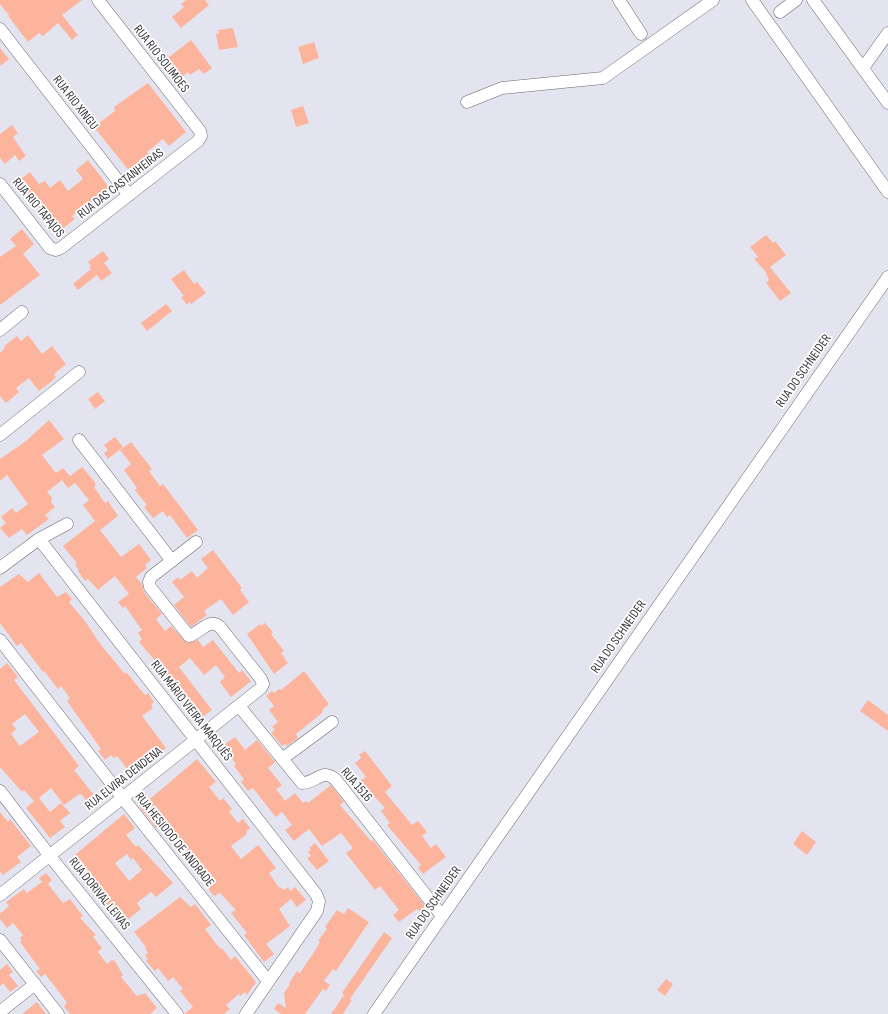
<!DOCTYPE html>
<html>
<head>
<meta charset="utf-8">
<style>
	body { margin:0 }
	canvas { display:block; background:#e4e4f0 }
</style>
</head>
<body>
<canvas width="888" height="1014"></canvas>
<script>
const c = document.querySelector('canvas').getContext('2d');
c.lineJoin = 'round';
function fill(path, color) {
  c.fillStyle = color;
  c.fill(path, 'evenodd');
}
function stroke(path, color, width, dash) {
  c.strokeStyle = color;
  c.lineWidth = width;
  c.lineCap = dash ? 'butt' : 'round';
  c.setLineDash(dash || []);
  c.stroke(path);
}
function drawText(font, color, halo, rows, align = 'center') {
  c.font = font + ' "Sofia Sans Condensed",sans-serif';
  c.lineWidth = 3.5;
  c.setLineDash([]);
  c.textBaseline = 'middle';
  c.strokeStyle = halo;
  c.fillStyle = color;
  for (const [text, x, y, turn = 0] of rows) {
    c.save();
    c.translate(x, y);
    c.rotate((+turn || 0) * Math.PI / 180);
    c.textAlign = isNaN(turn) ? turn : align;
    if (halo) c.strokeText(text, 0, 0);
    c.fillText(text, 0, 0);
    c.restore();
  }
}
fill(new Path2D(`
	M0 0H82L62 15 78 35 72 40 58 23 43 36 39 33 28 42 8 16 9 15 0 4Z
	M186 0H205L209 5 181 28 172 17 184 7 181 4Z
	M233 28 238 47 219 50 216 34 219 33 218 30Z
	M191 40 212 68 204 74 199 69 190 75 188 72 178 81 164 61Z
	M314 42 319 58 303 64 298 47Z
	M0 48 9 59 0 66Z
	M148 83 186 132 169 146 163 139 147 152 154 161 134 177 94 127 115 111 114 107Z
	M303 106 309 123 296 127 291 110Z
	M12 125 18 133 13 137 26 156 19 161 15 155 5 164 0 158V134Z
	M88 160 111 190 95 203 93 200 72 216 75 219 57 233 45 215 32 198 30 199 17 182 30 172 39 184 45 181 50 188 60 180 68 191 83 179 76 170Z
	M22 229 34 244 23 254 40 275 0 305V257L16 246 10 239Z
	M766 235 773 243 775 241 786 255 770 267 791 293 780 301 766 283 769 280 765 271 754 259 758 257 750 247Z
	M103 251 109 259 104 263 112 273 101 281 97 275 78 290 73 284 91 269 89 267 91 266 88 262Z
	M184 270 194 284 197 282 206 293 191 304 189 302 187 305 181 297 184 296 171 279Z
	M166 304 172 311 147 331 141 323Z
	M28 335 42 354 52 346 66 364 54 374 56 377 52 381 39 391 29 378 16 388 19 392 6 403 0 396V353L5 348 4 346 17 336 21 341Z
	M98 392 105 401 95 409 88 399Z
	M49 420 64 439 42 455 56 473 63 468 70 476 82 467 94 481 96 485 94 487 105 503 108 501 118 516 100 530 121 557 139 544 151 560 145 565 147 568 136 577 142 584 144 592 162 614 156 619 165 631 171 626 187 643 198 640 203 647 213 640 239 673 242 670 251 681 231 697 220 682 225 677 216 665 204 675 190 658 179 667 212 710 200 719 190 707 193 704 183 691 179 695 158 664 139 642 142 639 138 633 142 630 125 606 123 608 118 602 129 594 115 576 98 590 88 579 85 581 78 571 79 570 75 564 77 563 63 546 95 521 83 505 89 500 75 483 68 488 62 480 47 492 52 498 51 502 55 507 45 515 49 519 27 535 22 529 9 538 0 528 6 523 1 517 12 508 16 513 28 504 7 475 0 481V459L26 441Z
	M115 437 123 447 108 459 104 453 108 450 104 445Z
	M131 442 152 469 149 471 160 486 163 484 198 530 187 538 170 515 167 517 163 511 153 518 144 507 147 505 135 490 137 488 124 470 131 464 120 450Z
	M213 550 242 588 240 590 249 602 233 615 221 599 204 611 207 615 191 627 174 605 184 597 172 582 178 577 180 580 192 571 197 578 208 568 201 559Z
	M39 573 57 597 66 592 72 599 69 602 85 621 101 645 125 674 126 672 145 695 148 693 154 702 151 705 153 708 142 716 166 748 137 770 135 767 129 771 117 756 114 758 111 755 105 760 98 751 101 749 67 701 70 698 61 686 58 689 44 671 43 672 21 643 17 646 0 623V587L19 574 28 582Z
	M265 623 273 632 271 634 284 651 281 653 288 663 274 674 247 634 260 624 261 626Z
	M7 663 18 677 14 680 79 766 74 770 94 795 86 800 81 794 78 795 64 805 51 788 39 798 50 812 61 803 70 813 60 821 65 827 50 838 26 808 34 801 24 790 22 792 0 767V669ZM25 714 39 732 20 746 11 734 16 729 12 724Z
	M304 671 329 704 323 709 322 713 296 734 298 738 287 746 285 744 282 746 271 733 275 730 272 727 278 722 269 710 274 706 266 696 272 691 274 693 279 689 281 690Z
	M868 700 888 715V731L860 711Z
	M235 737 245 750 257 740 275 762 268 768 282 785 276 789 285 801 295 793 303 803 306 801 308 803 331 785 344 802 340 805 371 841 373 840 425 906 419 911 417 909 399 922 393 915 399 910 380 886 375 890 349 857 346 853 353 848 341 833 322 846 309 829 294 841 285 830 292 825 282 812 276 817 274 815 253 788 248 791 241 782 244 779 234 766 236 764 222 746Z
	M365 751 392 786 385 792 412 825 418 821 427 832 422 836 431 848 436 844 446 857 423 874 418 868 421 865 387 825 390 823 381 811 385 808 360 781 366 777 355 763 361 758 359 755Z
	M197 759 216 782 209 787 220 801 223 798 232 809 229 812 238 823 243 819 250 828 246 832 247 834 231 846 241 859 258 845 276 868 269 873 278 886 284 890 288 887 290 891 295 887 306 900 297 907 291 899 279 909 290 926 266 944 274 954 264 962 244 935 247 933 231 913 236 910 220 893 214 896 206 886 209 884 197 869 199 868 198 865 184 847 182 849 161 823 156 828 139 806 140 805 137 800 145 793 150 799Z
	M0 812 8 822 10 819 31 846 17 857 21 862 3 875 0 871Z
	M124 814 135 828 126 835 136 847 138 845 173 883 156 897 151 892 137 903 141 909 121 925 112 912 109 914 88 884 95 879 85 866 79 871 70 859ZM127 854 131 860 133 858 142 870 129 881 115 863Z
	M802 831 816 842 807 855 793 844Z
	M315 843 329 861 317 870 307 858 311 856 308 852 311 850 309 848Z
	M46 873 52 880 48 884 63 903 70 899 83 916 80 918 96 935 93 937 102 948 98 952 107 964 112 960 115 961 123 975 121 977 137 996 145 993 157 1008 150 1014H70L64 1006 67 1003 63 997 45 974 41 977 36 971 40 969 20 942 22 941 20 938 23 935 13 923 7 928 0 919V914L9 906 6 902 24 889 27 893 42 882 39 878Z
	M180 897 191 907 195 904 211 925 205 929 216 944 221 949 222 948 231 960 235 956 256 982 247 995 245 992 240 996 239 994 226 1005 230 1009 224 1014H184L193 1007 180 991 183 989 173 977 168 981 158 968 155 971 146 961 148 959 145 955 148 953 145 948 146 947 134 932Z
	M348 908 369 922 336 971 333 969 324 981 330 985 326 991 323 989 305 1014H281L274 1009 278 1003 286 1008 284 993 290 984 289 983 297 971 300 973 314 952 320 942 318 941 327 929 325 927 337 910 344 914Z
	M384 932 392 938 350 999 352 1000 343 1014H331L344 995 342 993Z
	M7 964 13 972 9 975 18 986 10 992 3 983 0 986V970Z
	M666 979 673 984 665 996 657 990Z
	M37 1002 46 1014H22Z`), '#fdb49c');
const minor = new Path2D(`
	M619 0 641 34
	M752 0 888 192
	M813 0 888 103
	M780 12 796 0
	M0 29 129 195
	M863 68 888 33
	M467 102 502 88 603 78 713 0
	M0 184 50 248 56 250 61 248 198 141 201 136 200 131 98 0
	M0 330 22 312
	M0 435 79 372
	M79 440 172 561
	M39 539 316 894 319 901 317 911 246 1014
	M0 568 39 539 67 524
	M0 640 122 797 268 981
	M239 706 302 783C317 783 322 767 336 780L442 916
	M282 759 332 722
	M0 791 49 855 177 1014
	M0 895 261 688 263 684 261 679 220 627C209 617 200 633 189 636L150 587 149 582 151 577 196 542
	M0 940 58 1014
	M0 1012 35 984
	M374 1014 888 277`);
stroke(minor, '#666771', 13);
stroke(minor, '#fff', 12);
drawText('13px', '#39393d', '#fff', [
	["RUA RIO SOLIMOES",161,59,52],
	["RUA RIO XINGU",75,103,52],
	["RUA DAS CASTANHEIRAS",121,184,-38],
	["RUA RIO TAPAJOS",38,208,50],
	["RUA DO SCHNEIDER",804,371,-55],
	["RUA DO SCHNEIDER",619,637,-55],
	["RUA MÁRIO VIEIRA MARQUÊS",191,711,52],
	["RUA ELVIRA DENDENA",124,779,-38],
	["RUA 1516",356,785,49],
	["RUA HESIODO DE ANDRADE",174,840,51],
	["RUA DORIVAL LEIVAS",99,894,51],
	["RUA DO SCHNEIDER",434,903,-55]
]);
</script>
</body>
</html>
